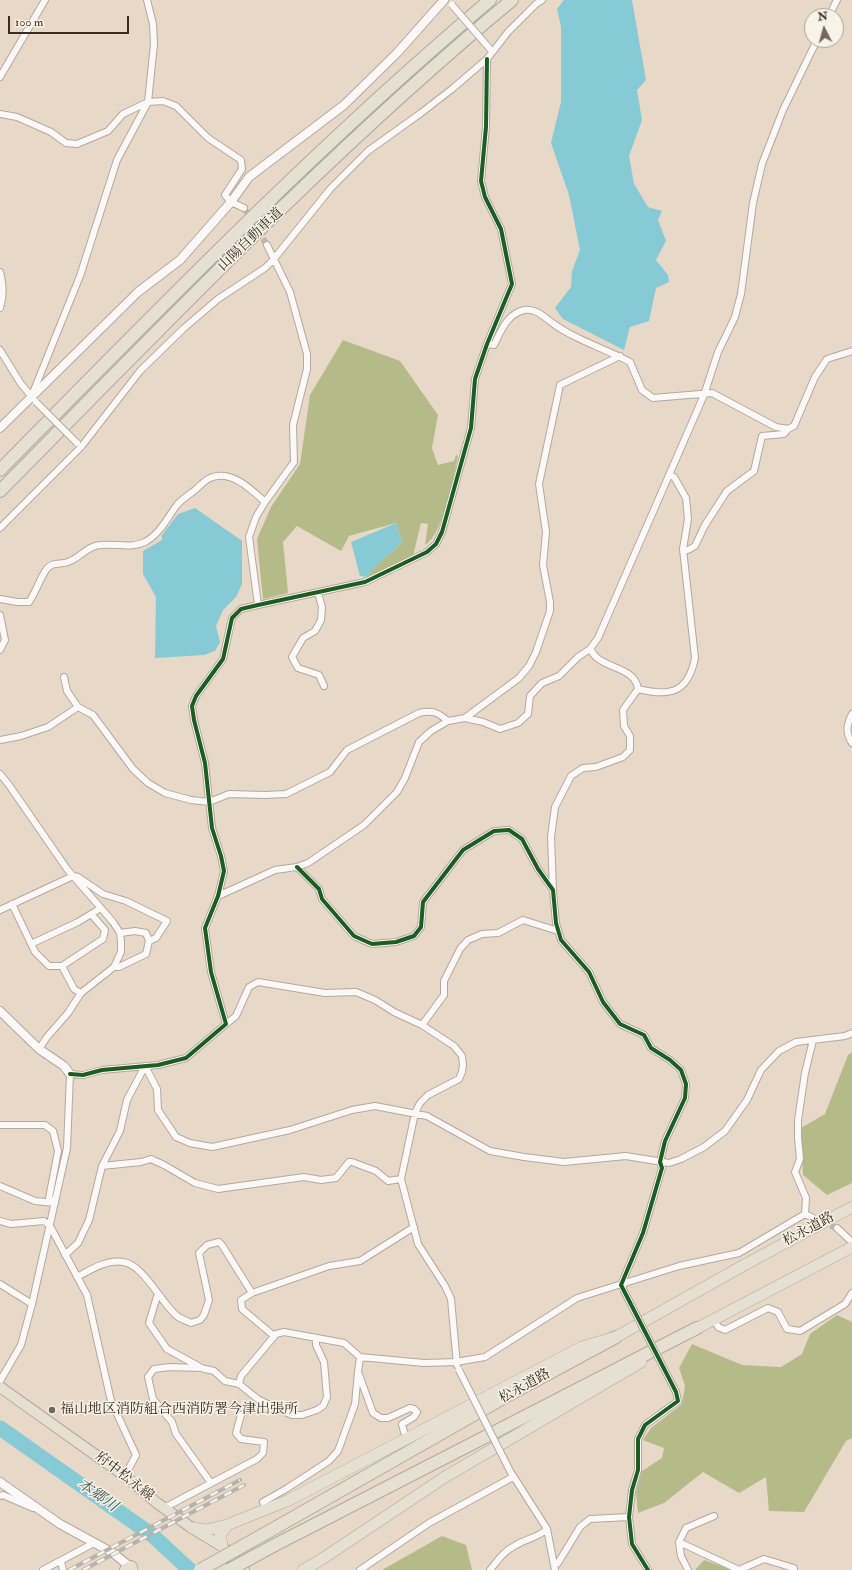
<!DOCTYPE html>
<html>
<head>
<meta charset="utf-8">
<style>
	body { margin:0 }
	#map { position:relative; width:852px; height:1570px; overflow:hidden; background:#e7d8c8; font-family:"IM FELL Double Pica",serif }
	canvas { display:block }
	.north { position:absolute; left:804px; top:8px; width:40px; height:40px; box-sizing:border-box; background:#f7f3e8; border:1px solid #aca397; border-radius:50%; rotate:354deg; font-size:11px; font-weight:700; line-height:16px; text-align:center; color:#3b2a1e }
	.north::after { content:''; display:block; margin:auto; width:14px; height:18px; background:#77675a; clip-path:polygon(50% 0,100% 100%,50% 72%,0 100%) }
	.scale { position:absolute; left:8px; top:16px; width:121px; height:18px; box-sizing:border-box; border:2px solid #3b2a1e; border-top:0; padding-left:5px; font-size:12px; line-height:14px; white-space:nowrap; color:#3b2a1e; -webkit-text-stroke:3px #f7f3e8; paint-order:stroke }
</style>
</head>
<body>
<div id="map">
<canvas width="852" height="1570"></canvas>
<div class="north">N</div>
<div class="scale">100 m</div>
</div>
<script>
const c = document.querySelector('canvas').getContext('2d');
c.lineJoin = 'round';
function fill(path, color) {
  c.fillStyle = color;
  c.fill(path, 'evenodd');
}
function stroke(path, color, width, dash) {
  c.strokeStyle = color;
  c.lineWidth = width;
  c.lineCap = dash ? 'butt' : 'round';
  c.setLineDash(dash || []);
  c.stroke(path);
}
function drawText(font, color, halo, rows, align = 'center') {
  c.font = font + ' "IM FELL Double Pica","Noto Serif JP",serif';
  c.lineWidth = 3;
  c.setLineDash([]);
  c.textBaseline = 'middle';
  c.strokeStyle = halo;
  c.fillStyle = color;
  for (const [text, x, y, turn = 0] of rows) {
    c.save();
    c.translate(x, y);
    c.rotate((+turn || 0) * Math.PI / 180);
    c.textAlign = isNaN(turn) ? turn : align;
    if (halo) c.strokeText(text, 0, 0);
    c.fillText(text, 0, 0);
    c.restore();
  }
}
fill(new Path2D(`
	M343 340 400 361 438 415 432 448 438 465 454 461 456 455 458 456C453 477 443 535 425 545L428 524 421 523 413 556 368 577 374 567 402 543 396 523 349 536 341 551 297 526 283 542 288 593 263 599 257 539 271 507 300 464 310 395Z
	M852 1052V1183L827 1195 803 1175 801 1128 825 1114 848 1055Z
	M837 1315 852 1322V1438L846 1441 804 1512 769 1511 766 1477 739 1493 703 1472 664 1503 638 1513 636 1492 642 1471 662 1458 664 1448 643 1440 651 1428 682 1404 685 1386 679 1368 692 1344 742 1365 781 1367 802 1354 810 1334Z
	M442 1536 466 1545 472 1570H382Z
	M704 1560 732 1570H695Z`), '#b4bb89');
fill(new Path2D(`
	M564 0H632L646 80 637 90 642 120 629 156 634 184 648 207 662 211 658 220 666 241 656 260 668 275 669 282 656 288 649 321 630 327 624 350 563 319 555 308 571 287 572 271 580 250 569 195 551 143 561 102V27L557 9Z
	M195 508 242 541V584L236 597 223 610 216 626 220 642 215 651 204 655 155 658 156 597 143 574V551L162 540V535L178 514Z
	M396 523 402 543 374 567 368 577 360 576 351 542Z`), '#86cad5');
stroke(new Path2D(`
	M0 1428 152 1535 190 1570`), '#86cad5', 15);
stroke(new Path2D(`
	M244 208 267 245
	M822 1222 837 1228`), '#c5b5a6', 6, [6, 3]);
const minor = new Path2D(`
	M829 16 837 0
	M0 77 45 0
	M0 114 17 117 51 132 66 143 77 144 108 131 123 114 148 102 163 101 176 106 208 138 241 160 242 169 225 195 231 202 244 208
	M0 272C3 285 4 295 0 308
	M487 344 494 345C501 331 507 314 524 310 535 308 543 316 551 322 575 340 604 348 630 362L642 390 653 398 712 393 776 427 788 429 794 426 815 377 827 359 852 351
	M0 350 21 384 33 398
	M32 395 80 276 117 160 148 102 154 44 153 24 147 0
	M0 528 81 447 140 371 183 329 218 299 265 268 273 260 331 188 368 151 421 113 452 89 487 59 508 32 536 4 542 0
	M683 549 688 550 695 546 705 525 727 491 754 471 762 436 784 434 788 429
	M318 593 322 607 321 620 315 631 303 638 292 657 298 668 319 675 324 686
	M0 599 17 602H29C36 592 39 580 46 570 52 561 60 565 68 562 80 558 87 546 100 545 115 543 131 549 145 542 160 534 167 518 177 505 182 499 189 495 195 490 200 486 205 480 210 478 231 469 251 489 265 502
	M258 605 249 537 256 517 265 502 294 462 293 425 307 369V354L290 292 267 245
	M0 615 5 640 0 650
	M590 649C592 652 594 655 596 657 609 669 635 668 638 689 670 697 688 693 695 658L683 549 688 519 686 498 674 477 669 475
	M78 707 93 715 133 769 148 783 165 793 191 800 209 802 229 794 265 795 286 794 330 772 347 750 419 713C433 710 437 712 448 721
	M852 714C847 724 845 732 852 743
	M465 718 519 678 529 666 536 652 550 611V602L543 565 546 532 539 484 560 385 620 356
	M0 740 21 736 48 727 78 707 67 691 64 677
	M0 774 9 785 67 869 113 922 120 933 121 942V952L114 967 81 993 68 1013 47 1037 39 1049
	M297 867 319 889 322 899 354 936 372 944 396 942 414 936 421 927 423 902 463 850 494 831 509 830 522 839 538 869 553 890 556 923 561 940 589 972 603 1002 620 1024 644 1035 651 1048 670 1060 681 1070 686 1084 685 1098 665 1141 660 1162 662 1168 643 1233 621 1285 623 1287
	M553 890 551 837 555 807 571 776 583 768 596 767 623 757 630 750V736L624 726 623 710 638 689
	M218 896 275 870 297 867 308 863 364 825 397 792 405 778 419 742 431 731 448 721 465 718 483 722 500 729 518 723 528 714 530 696 542 683 559 676 578 657 590 649 598 638 704 395 718 352 735 317 741 294 753 203 762 164 783 110 817 40
	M12 904 35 952 49 966H62L103 939 105 930 91 914
	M0 910 73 876 78 877 103 894 126 901 167 921 156 938 149 941
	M31 944 78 922 101 908
	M62 966 74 989 81 993
	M114 967H119L146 954 149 941 146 933 135 931 120 933
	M226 1024 236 1016 249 987 258 982 325 993 356 992 375 1000 394 1012 422 1025 454 1046 462 1056 463 1065 462 1072 459 1079 428 1095 420 1103 415 1113 401 1179 418 1244 445 1286 451 1299 457 1365
	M422 1025 444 995V981L460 949 468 940 482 934 498 933 523 920 558 931
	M145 1066 157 1089 158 1110 176 1137 190 1143 212 1147 290 1130 352 1110 375 1106 427 1116 490 1151 524 1157 564 1162 626 1156 669 1163 681 1159 704 1147 725 1131 747 1100 761 1070 779 1051 796 1042 845 1036 852 1033
	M0 1125H45L53 1131 58 1151 49 1198 55 1203
	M102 1166 141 1162 151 1159 164 1165 195 1183 218 1189 304 1177 321 1180 336 1178 349 1162H352L376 1171 388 1181 401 1179
	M0 1186 35 1201 55 1203
	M805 1214 813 1218
	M0 1221 11 1224 44 1221 50 1226 87 1295 111 1401 136 1455 125 1476
	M837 1228 852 1242
	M65 1255 78 1243 89 1220 102 1166 120 1131 127 1100 145 1066
	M77 1277C90 1270 107 1259 123 1262 143 1264 162 1304 177 1316 181 1319 187 1321 191 1323L200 1320 204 1315 209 1300 199 1253 207 1245 219 1242 222 1245 252 1293
	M0 1284 32 1304
	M158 1293 149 1323 167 1349 200 1367
	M714 1319 718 1327 725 1330 768 1308 778 1312 787 1329 800 1331 845 1304 852 1293
	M274 1336 242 1309 241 1300 252 1293 329 1266 360 1261 414 1227
	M316 1338V1345L324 1362 327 1397 323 1406 317 1410 302 1415H292L259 1400 239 1384 241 1376 276 1334 284 1332 344 1343 360 1357 424 1363 456 1362 485 1357 577 1298 679 1266 739 1253 805 1214 806 1198 795 1172 800 1159 798 1138V1120L805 1073 813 1040
	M360 1357 358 1372 373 1413 381 1418H388L410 1408 414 1409 417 1412 414 1417 402 1424 404 1432
	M0 1381 21 1345 32 1304 67 1148 70 1074 83 1075 102 1070 158 1065 186 1058 226 1024 211 972 205 928 218 896 224 871 221 856 212 828 205 763 194 720 192 706 196 696 223 659 232 618 241 609 258 605 365 582 427 552 436 544 442 532 471 428 475 379 487 344 512 284 501 229 485 197 481 181 486 127 487 59
	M512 1474 547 1529 555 1570
	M211 1483 176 1434 172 1422 153 1399 148 1377 154 1369 170 1367 201 1368 214 1371 225 1381 239 1384
	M0 1496 3 1495 33 1508
	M164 1508 257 1459 263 1453 264 1442 241 1439 236 1433 241 1415
	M266 1509 263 1502 286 1489 329 1461 338 1451 355 1404 358 1372
	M679 1542 739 1570 764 1559 794 1568V1570
	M61 1561 63 1570
	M555 1565 558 1563 580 1527 590 1519 629 1517
	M43 1570 94 1543
	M360 1570 429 1523 513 1477
	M490 1570C498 1560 504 1551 516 1545 526 1539 539 1537 547 1529
	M648 1570 632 1544 629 1517 632 1490 638 1470V1439L645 1425 678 1401 676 1392
	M688 1570 681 1556 679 1542 686 1528 714 1516`);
const tertiary = new Path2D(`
	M0 428 138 292 180 260 231 202 249 177 344 105 397 53 444 0
	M0 1011 39 1049 64 1066 70 1074
	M0 1482 60 1524 113 1553 133 1569`);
const primary = new Path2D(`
	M0 1387 125 1476 157 1503 192 1528 223 1547 244 1570`);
const trunk = new Path2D(`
	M690 1332 852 1247
	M192 1528 207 1530 227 1525 289 1500 582 1347 616 1337 746 1264 852 1207
	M222 1546 220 1535 227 1525
	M303 1570 319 1561 445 1477 641 1362`);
const motorway = new Path2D(`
	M0 470C159 309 317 146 490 0
	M0 491C166 323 330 151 512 0
	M266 1533 505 1397 616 1337
	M273 1546 697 1328
	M126 1570 131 1567`);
stroke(minor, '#b4a99d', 8);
stroke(tertiary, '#b4a99d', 10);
stroke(primary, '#b4a99d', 12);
stroke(trunk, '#b4a99d', 12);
stroke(motorway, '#b4a99d', 14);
stroke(minor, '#fbf9f7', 6);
stroke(tertiary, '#fbf9f7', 8);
stroke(primary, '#e6e0d2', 10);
stroke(trunk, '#e6e0d2', 11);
stroke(motorway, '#e6e0d2', 12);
const rail = new Path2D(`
	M69 1570 240 1480
	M83 1570 244 1485`);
stroke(rail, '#b6b2ae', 4);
stroke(rail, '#f7f3e8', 2.5, [8]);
const minorBridge = new Path2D(`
	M452 5 490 49
	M36 402 77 443
	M623 1289 676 1392
	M459 1370 511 1473`);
const motorwayBridge = new Path2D(`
	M200 1570 266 1533
	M229 1570 273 1546`);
stroke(minorBridge, '#b4a99d', 8, []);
stroke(motorwayBridge, '#b4a99d', 14, []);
stroke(minorBridge, '#fbf9f7', 6);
stroke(motorwayBridge, '#e6e0d2', 12);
stroke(new Path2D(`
	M297 867 319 889 322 899 354 936 372 944 396 942 414 936 421 927 423 902 463 850 494 831 509 830 522 839 538 869 553 890 556 923 561 940 589 972 603 1002 620 1024 644 1035 651 1048 670 1060 681 1070 686 1084 685 1098 665 1141 660 1162 662 1168 643 1233 621 1285 676 1392 678 1401 645 1425 638 1439V1470L632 1490 629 1517 632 1544 648 1570
	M70 1074 83 1075 102 1070 158 1065 186 1058 226 1024 211 972 205 928 218 896 224 871 221 856 212 828 205 763 194 720 192 706 196 696 223 659 232 618 241 609 258 605 365 582 427 552 436 544 442 532 471 428 475 379 487 344 512 284 501 229 485 197 481 181 486 127 487 59`), '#1b5e20', 4);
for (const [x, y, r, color] of [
	[52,1410,4,"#77675a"]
]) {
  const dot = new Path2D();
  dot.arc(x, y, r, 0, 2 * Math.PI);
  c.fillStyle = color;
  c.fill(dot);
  stroke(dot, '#f7f3e8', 1.5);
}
drawText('14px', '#3b2a1e', '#f7f3e8', [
	["山陽自動車道",251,240,-44],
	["松永道路",809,1230,-28],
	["松永道路",525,1387,-29],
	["府中松永線",124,1477,38]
]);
drawText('14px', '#3b2a1e', '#f7f3e8', [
	["福山地区消防組合西消防署今津出張所",60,1410]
], 'left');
drawText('italic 15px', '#455856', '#f7f3e8', [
	["本郷川",97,1496,35]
]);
</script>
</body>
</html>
